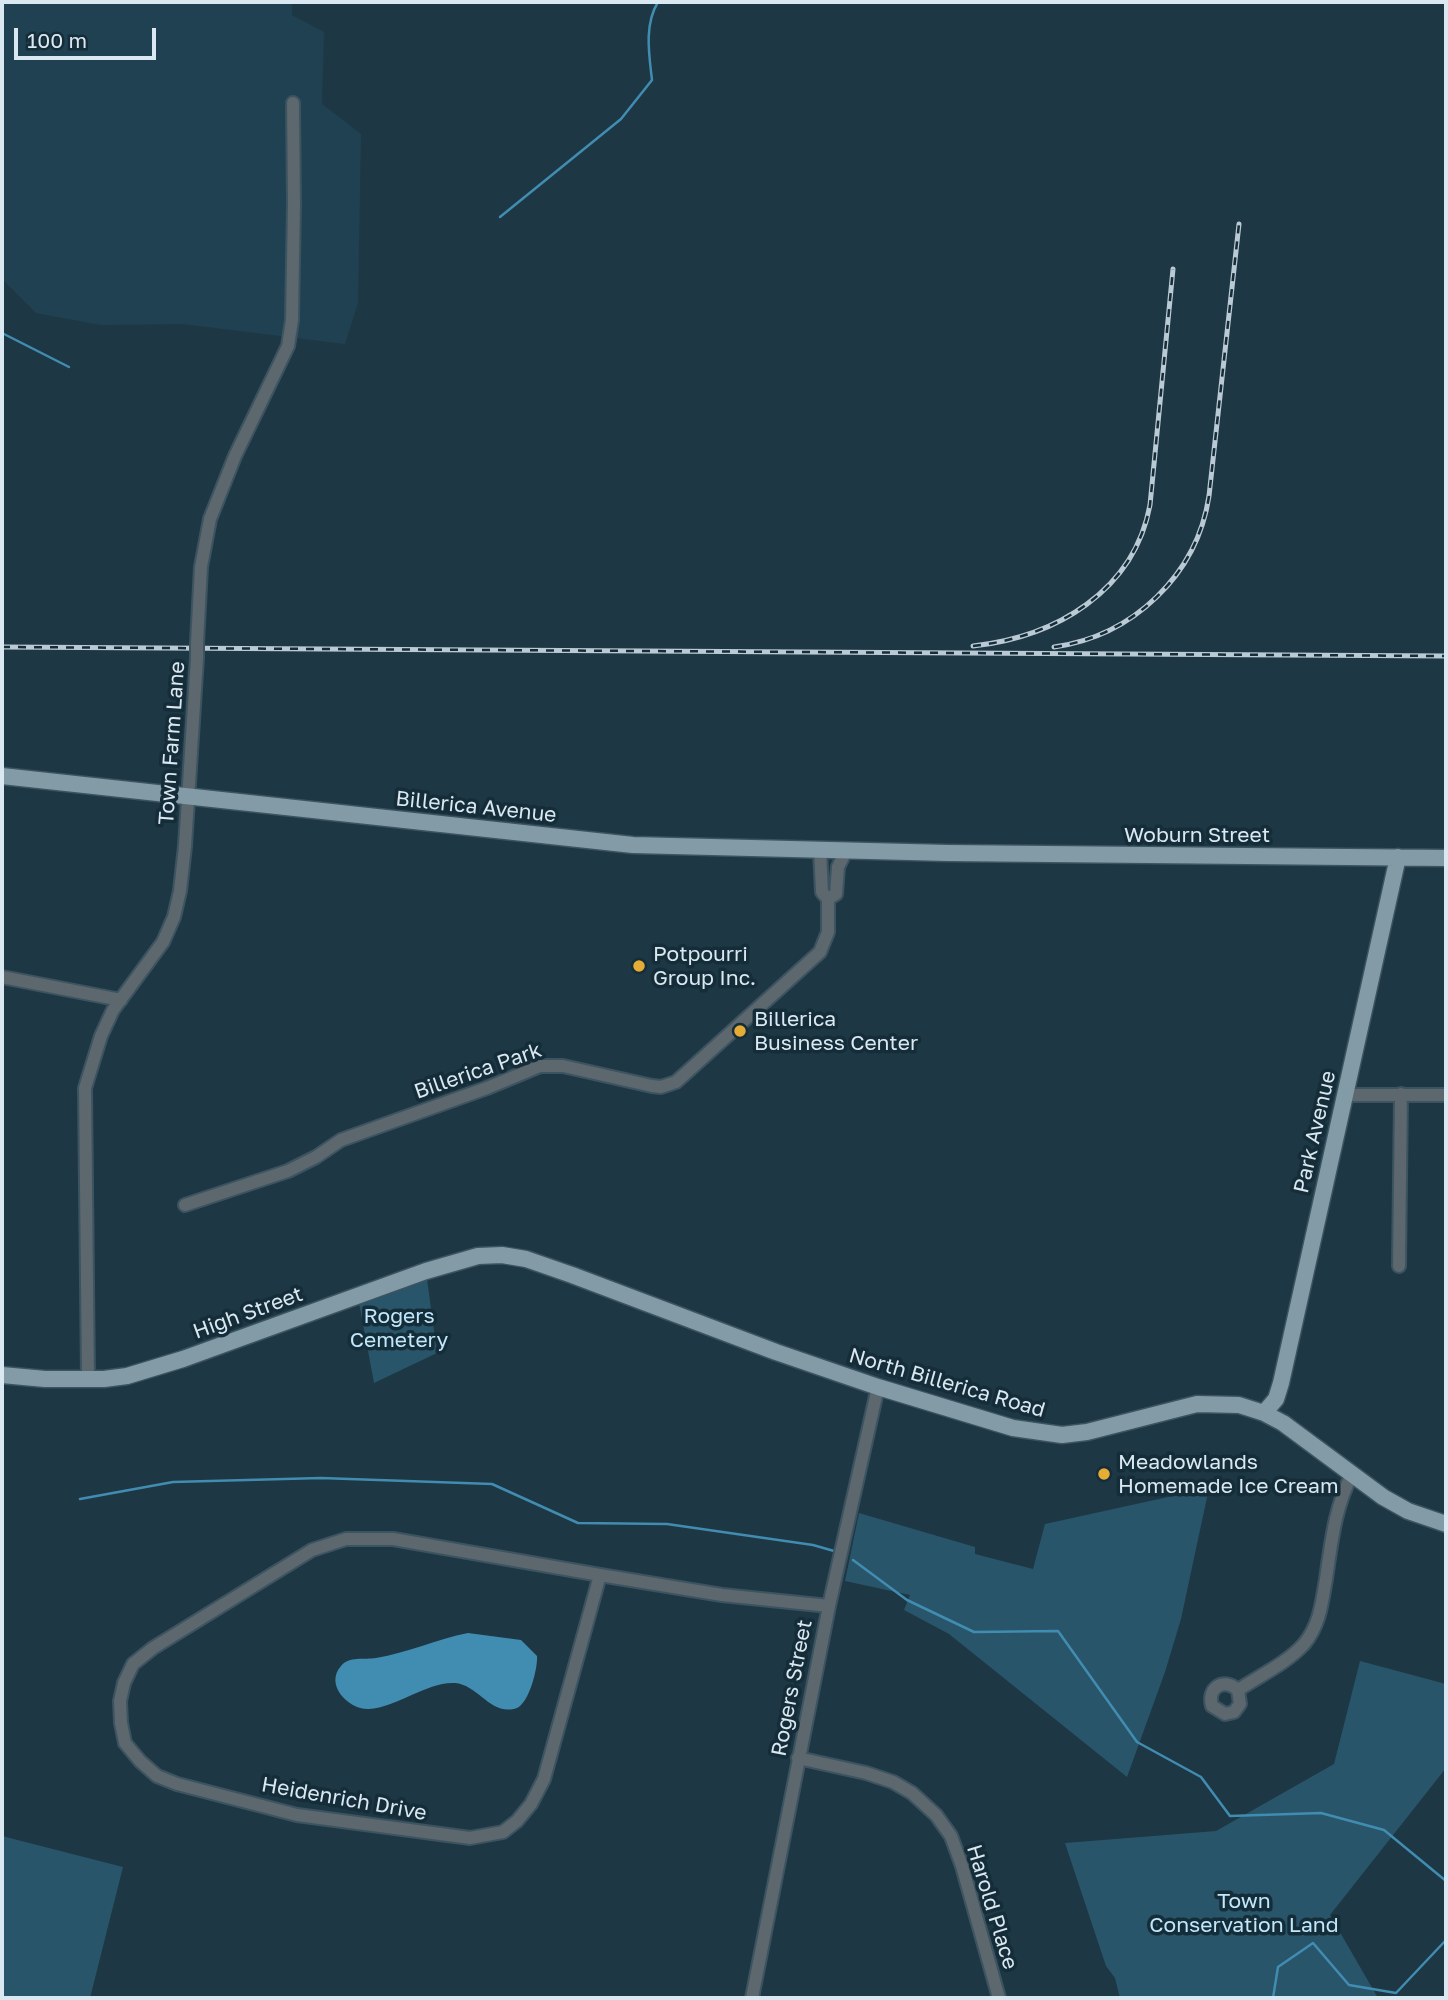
<!DOCTYPE html>
<html>
<head>
<meta charset="utf-8">
<style>
	body { margin:0 }
	#map { position:relative; width:1448px; height:2000px; overflow:hidden; background:#1e3744; font-family:"Golos Text",sans-serif }
	canvas { display:block }
	.frame { position:absolute; inset:0; border:4px solid #dae8f1; pointer-events:none }
	.scale { position:absolute; left:14px; top:28px; width:142px; height:32px; box-sizing:border-box; border:4px solid #dae8f1; border-top:0; padding-left:9px; font-size:21px; line-height:24px; white-space:nowrap; color:#dae8f1; -webkit-text-stroke:5px #142d39; paint-order:stroke }
</style>
</head>
<body>
<div id="map">
<canvas width="1448" height="2000"></canvas>
<div class="frame"></div>
<div class="scale">100 m</div>
</div>
<script>
const c = document.querySelector('canvas').getContext('2d');
c.lineJoin = 'round';
function fill(path, color) {
  c.fillStyle = color;
  c.fill(path, 'evenodd');
}
function stroke(path, color, width, dash) {
  c.strokeStyle = color;
  c.lineWidth = width;
  c.lineCap = dash ? 'butt' : 'round';
  c.setLineDash(dash || []);
  c.stroke(path);
}
function drawText(font, color, halo, rows, align = 'center') {
  c.font = font + ' "Golos Text",sans-serif';
  c.lineWidth = 7;
  c.setLineDash([]);
  c.textBaseline = 'middle';
  c.strokeStyle = halo;
  c.fillStyle = color;
  for (const [text, x, y, turn = 0] of rows) {
    c.save();
    c.translate(x, y);
    c.rotate((+turn || 0) * Math.PI / 180);
    c.textAlign = isNaN(turn) ? turn : align;
    if (halo) c.strokeText(text, 0, 0);
    c.fillText(text, 0, 0);
    c.restore();
  }
}
fill(new Path2D(`
	M2 2H292V15L324 32 322 104 361 134 358 303 345 344 183 324 101 325 36 313 2 279Z`), '#204152');
fill(new Path2D(`
	M427 1279 437 1353 374 1383 359 1303Z
	M1209 1488 1181 1619 1165 1672 1127 1777 949 1634 904 1610 910 1595 845 1581 859 1513 975 1547V1554L1033 1569 1045 1524Z
	M1360 1661 1446 1684V1768L1330 1915 1378 1998H1120L1115 1978 1106 1966 1065 1843 1216 1831 1334 1764Z
	M2 1836 123 1867 90 1998H2Z`), '#29556a');
fill(new Path2D(`
	M468 1633 521 1640 537 1656C538 1668 529 1703 517 1708 491 1717 479 1685 455 1683 429 1681 397 1707 369 1709 349 1710 324 1685 341 1666 349 1656 364 1660 376 1658 407 1653 437 1639 468 1633Z`), '#418cb1');
stroke(new Path2D(`
	M500 217 621 119 652 80C649 54 644 25 658 2
	M2 333 69 367
	M80 1499 173 1482 321 1478 492 1484 578 1523 667 1524 813 1545 834 1551
	M853 1560 907 1600 974 1632 1058 1631 1137 1742 1201 1777 1230 1816 1321 1813 1384 1830 1446 1881
	M1273 1998 1278 1967 1313 1943 1349 1985 1396 1993 1446 1940`), '#418cb1', 2.5);
const minor = new Path2D(`
	M197 643 201 567 210 519 235 456 288 346 292 320 294 204 293 103
	M828 899 836 894 838 867 846 851
	M2 977 121 1000
	M1345 1095H1446
	M185 1205 288 1171 316 1157 341 1140 487 1088 540 1066H563L652 1086 661 1087 676 1082 820 952 828 932V899L822 892 820 850
	M1399 1266 1401 1094
	M88 1379 85 1088 101 1036 113 1010 163 942 174 917 180 891 185 846 197 658
	M600 1575 393 1539H346L312 1550 153 1648 133 1664 124 1683 120 1701 121 1723 125 1743 140 1761 157 1776 177 1784 297 1815 470 1838 503 1832 517 1821 531 1804 544 1779 600 1575 722 1595 829 1606
	M1238 1690 1240 1704 1234 1712 1225 1714 1212 1706C1207 1688 1223 1677 1238 1690 1259 1676 1287 1663 1304 1644 1320 1625 1322 1602 1326 1579 1331 1545 1335 1505 1352 1475
	M798 1758 866 1773 893 1782 912 1793 936 1815 951 1836 962 1866 999 1998
	M752 1998 829 1606 878 1387`);
const major = new Path2D(`
	M2 776 633 845 948 853 1446 858
	M2 1375 45 1379H104L127 1376 183 1359 426 1271 478 1256 502 1255 526 1259 572 1275 776 1352 878 1387 1013 1428 1062 1435 1087 1432 1197 1404 1239 1405 1264 1413 1283 1423 1383 1497 1408 1511 1446 1524
	M1264 1413 1276 1399 1281 1383 1398 857`);
stroke(minor, '#3c5360', 16);
stroke(major, '#3c5360', 19);
stroke(minor, '#5c676e', 12);
stroke(major, '#839aa7', 16);
const rail = new Path2D(`
	M973 646C1056 637 1134 591 1150 505L1173 269
	M2 647 1446 656
	M1054 647C1133 636 1197 575 1209 496L1239 224`);
stroke(rail, '#bacad4', 5);
stroke(rail, '#142d39', 2.5, [8]);
const minorBridge = new Path2D(`
	M197 658V643`);
stroke(minorBridge, '#3c5360', 16, []);
stroke(minorBridge, '#5c676e', 12);
for (const [x, y, r, color] of [
	[639,966,7,"#e5ad35"],
	[740,1031,7,"#e5ad35"],
	[1104,1474,7,"#e5ad35"]
]) {
  const dot = new Path2D();
  dot.arc(x, y, r, 0, 2 * Math.PI);
  c.fillStyle = color;
  c.fill(dot);
  stroke(dot, '#142d39', 2.5);
}
drawText('21px', '#dae8f1', '#142d39', [
	["Town Farm Lane",172,743,-86],
	["Billerica Avenue",476,807,6],
	["Woburn Street",1197,835],
	["Billerica Park",478,1071,-19],
	["Park Avenue",1315,1132,-77],
	["High Street",248,1313,-20],
	["North Billerica Road",947,1383,16],
	["Rogers Street",792,1688,-79],
	["Heidenrich Drive",344,1799,10],
	["Harold Place",992,1907,73]
]);
drawText('21px', '#dae8f1', '#142d39', [
	["Potpourri",653,954],
	["Group Inc.",653,978],
	["Billerica",754,1019],
	["Business Center",754,1043],
	["Meadowlands",1118,1462],
	["Homemade Ice Cream",1118,1486]
], 'left');
drawText('21px', '#c1e7fc', '#142d39', [
	["Rogers",399,1316],
	["Cemetery",399,1340],
	["Town",1244,1901],
	["Conservation Land",1244,1925]
]);
</script>
</body>
</html>
